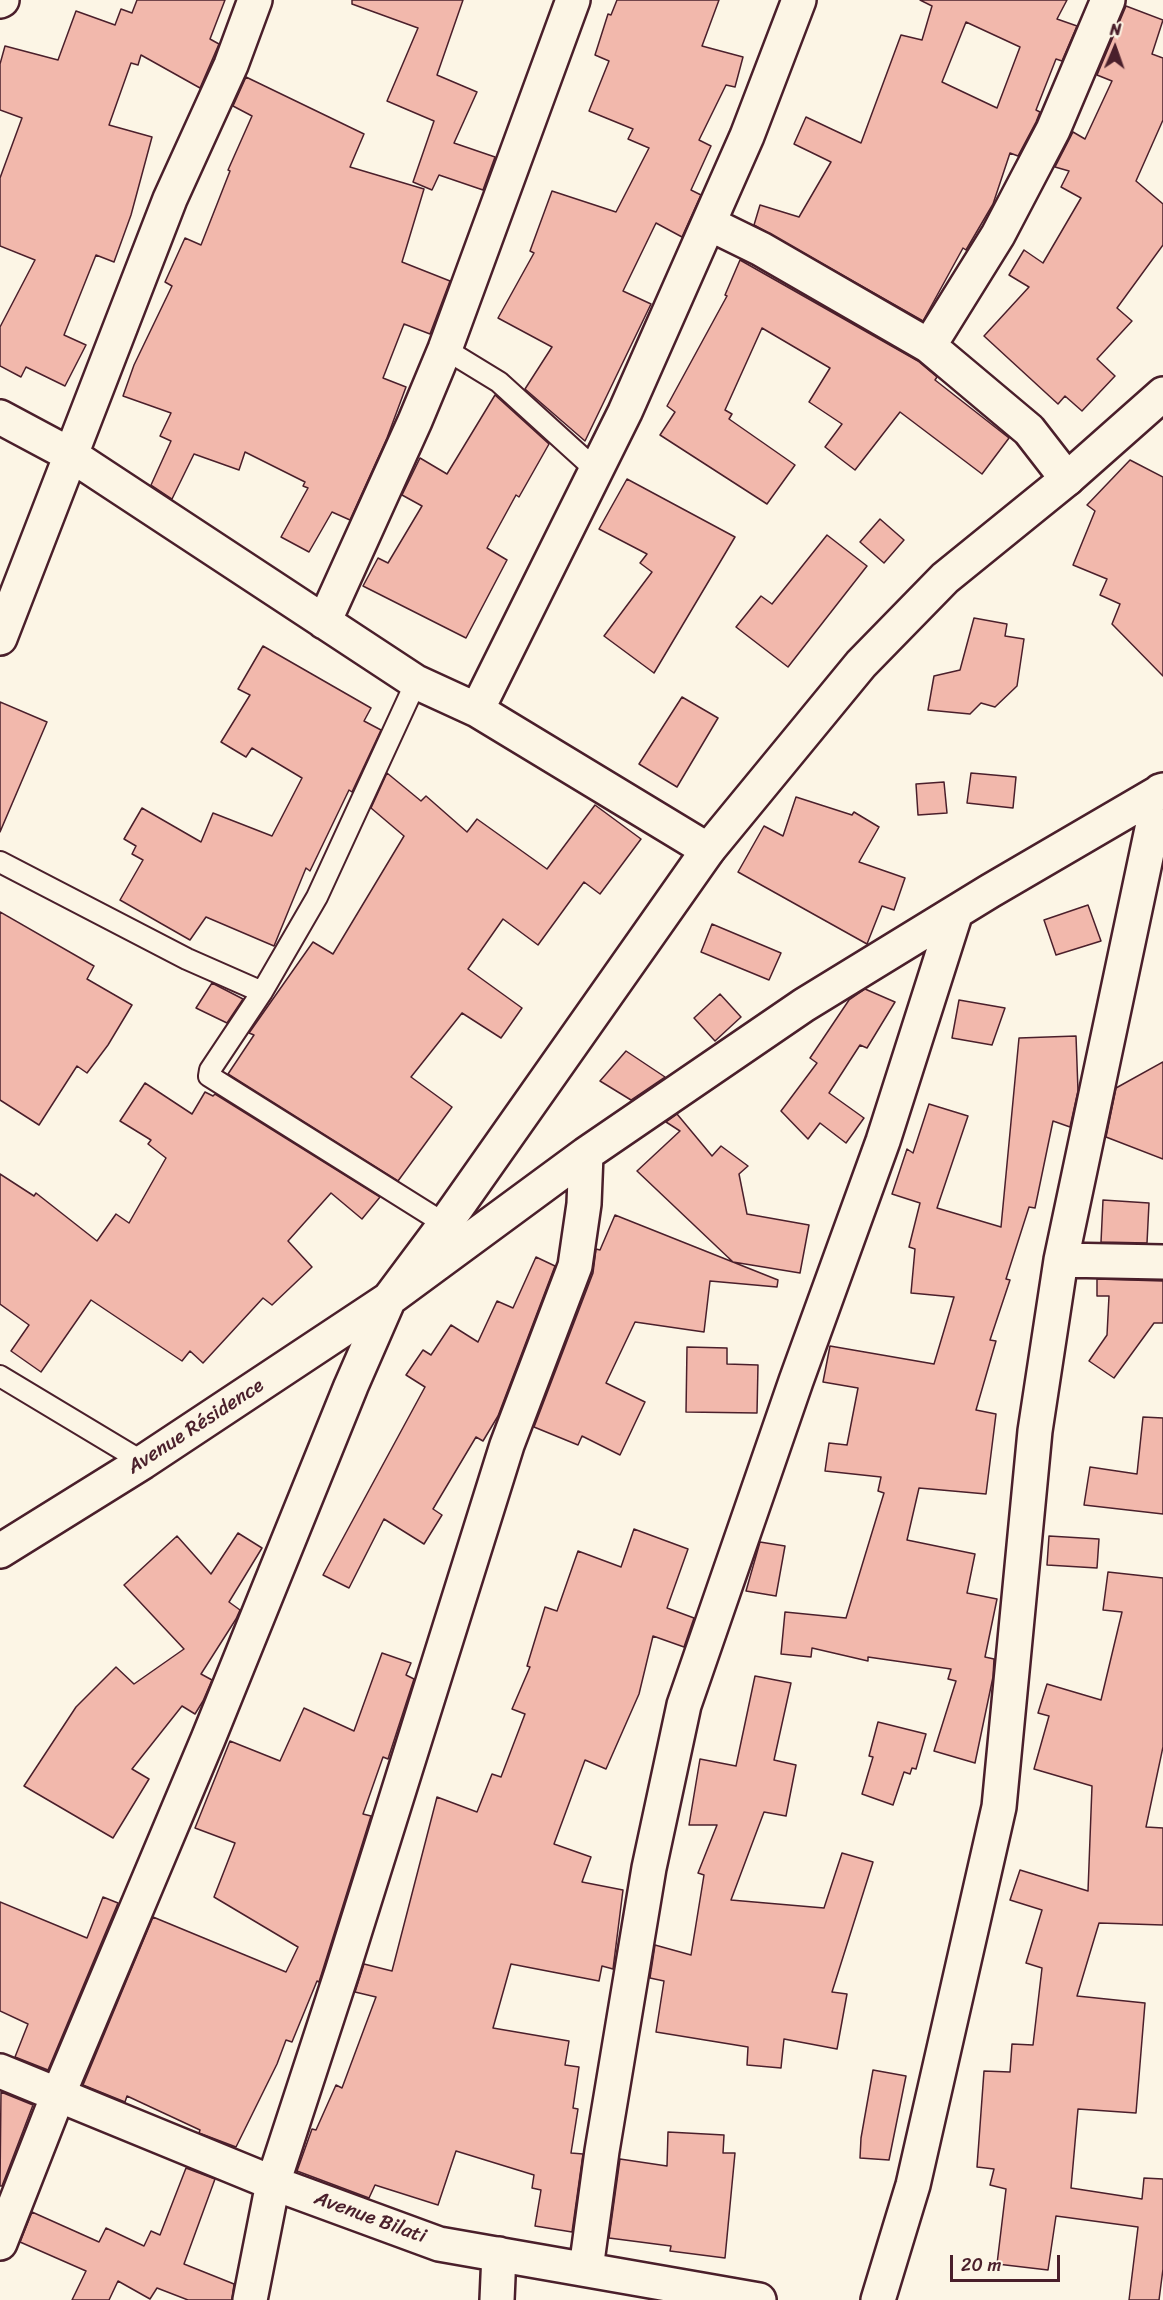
<!DOCTYPE html>
<html>
<head>
<meta charset="utf-8">
<style>
	body { margin:0 }
	#map { position:relative; width:1163px; height:2300px; overflow:hidden; background:#fcf5e5; font-family:Sriracha,sans-serif }
	canvas { display:block }
	.north { position:absolute; left:1085px; top:18px; width:60px; height:60px; -webkit-text-stroke:4px #fcf5e5; paint-order:stroke; rotate:2deg; font-size:16px; font-weight:700; line-height:24px; text-align:center; color:#4a1f2b }
	.north::after { content:''; display:block; margin:auto; width:21px; height:27px; background:#4a1f2b; clip-path:polygon(50% 0,100% 100%,50% 72%,0 100%) }
	.scale { position:absolute; left:950px; top:2255px; width:110px; height:27px; box-sizing:border-box; border:3px solid #4a1f2b; border-top:0; padding-left:8px; font-size:18px; line-height:21px; white-space:nowrap; color:#4a1f2b; -webkit-text-stroke:4px #fcf5e5; paint-order:stroke }
</style>
</head>
<body>
<div id="map">
<canvas width="1163" height="2300"></canvas>
<div class="north">N</div>
<div class="scale">20 m</div>
</div>
<script>
const c = document.querySelector('canvas').getContext('2d');
c.lineJoin = 'round';
function fill(path, color) {
  c.fillStyle = color;
  c.fill(path, 'evenodd');
}
function stroke(path, color, width, dash) {
  c.strokeStyle = color;
  c.lineWidth = width;
  c.lineCap = dash ? 'butt' : 'round';
  c.setLineDash(dash || []);
  c.stroke(path);
}
function drawText(font, color, halo, rows, align = 'center') {
  c.font = font + ' Sriracha,sans-serif';
  c.lineWidth = 5;
  c.setLineDash([]);
  c.textBaseline = 'middle';
  c.strokeStyle = halo;
  c.fillStyle = color;
  for (const [text, x, y, turn = 0] of rows) {
    c.save();
    c.translate(x, y);
    c.rotate((+turn || 0) * Math.PI / 180);
    c.textAlign = isNaN(turn) ? turn : align;
    if (halo) c.strokeText(text, 0, 0);
    c.fillText(text, 0, 0);
    c.restore();
  }
}
const building = new Path2D(`
	M137 0H225L210 39 219 44 200 88 141 55 138 65 131 63 109 125 152 137 131 215 114 262 96 255 64 335 86 345 65 386 26 367 21 377 0 366V327L35 260 0 246V178L22 118 0 110V64L5 46 58 60 76 11 115 25 121 9 132 13Z
	M352 0H463L437 75 477 92 454 143 495 157 483 190 439 175 432 190 413 182 434 121 387 101 418 28 352 4Z
	M617 0H719L702 46 743 57 735 87 726 85 699 140 711 146 691 190 701 195 682 237 656 223 623 291 651 304 585 441 525 389 552 347 498 318 534 253 530 251 552 191 616 212 649 148 628 139 633 129 589 111 609 61 595 55 608 14 611 15Z
	M920 0H1067L1057 19 1077 26 1062 61 1056 59 1036 110 1040 112 1036 122 1018 156 1010 153 993 204 966 250 963 248 923 321 754 225 760 205 799 217 831 162 794 144 806 117 861 143 901 35 922 40 932 6ZM966 22 1020 47 997 108 942 82Z
	M1126 6 1163 20 1152 54 1163 58V120L1136 181 1163 204V245L1117 308 1132 321 1097 359 1115 376 1082 411 1065 396 1058 404 984 336 1029 287 1009 275 1024 250 1043 263 1081 198 1061 187 1069 171 1055 167 1073 132 1085 139 1112 81 1097 75Z
	M246 77 364 134 350 167 424 189 402 262 450 281 430 334 404 324 383 378 406 387 387 438 350 520 332 512 309 552 281 537 308 488 303 486 305 482 245 452 239 470 194 454 172 499 151 485 171 441 160 436 171 413 123 396 134 365 172 286 165 282 185 238 201 245 230 171 228 170 252 116 233 106Z
	M740 260 918 361 937 377 935 380 1009 438 982 474 900 412 855 470 825 447 842 424 809 402 830 368 762 328 725 410 732 414 729 419 795 465 767 504 660 435 675 412 667 406 727 296 725 295Z
	M495 395 549 444 519 497 516 495 487 548 507 560 466 638 363 586 378 558 388 563 422 506 402 495 420 458 447 474Z
	M1130 460 1163 477V676L1112 624 1120 604 1100 595 1107 579 1073 565 1095 511 1087 505Z
	M627 479 735 537 654 673 604 636 652 572 640 563 647 554 599 529Z
	M880 519 904 540 884 563 860 542Z
	M827 535 867 566 788 667 736 627 761 596 772 604Z
	M974 618 1007 624 1005 636 1024 639 1017 686 995 707 981 703 970 714 928 710 934 676 960 670Z
	M263 646 371 708 364 721 381 730 352 792 349 790 310 871 306 868 274 946 206 917 190 940 120 900 143 860 132 854 136 846 124 839 142 808 201 842 213 813 272 836 302 778 252 748 246 757 221 742 250 695 238 689Z
	M682 697 718 718 677 787 639 764Z
	M0 702 47 722 0 832Z
	M387 773 421 801 426 796 467 832 477 819 547 869 595 805 641 839 600 894 584 882 538 945 503 919 468 969 522 1008 501 1038 462 1013 411 1077 452 1107 398 1181 228 1074 254 1035 249 1033 313 942 333 954 404 836 371 808Z
	M971 773 1016 777 1013 808 967 803Z
	M944 782 947 813 918 815 916 784Z
	M796 797 852 815 854 812 879 827 859 862 905 878 894 910 882 906 867 944 738 872 764 826 783 836Z
	M1088 905 1101 941 1056 955 1044 920Z
	M0 912 94 966 87 979 132 1005 108 1045 87 1073 77 1066 39 1125 0 1100Z
	M712 924 781 953 769 980 701 952Z
	M212 983 243 999 227 1023 196 1008Z
	M865 989 895 1002 867 1048 860 1045 829 1093 864 1118 846 1143 820 1123 808 1139 781 1111 817 1063 810 1058 849 1000Z
	M720 994 741 1017 715 1041 694 1018Z
	M959 1000 1005 1008 992 1045 952 1038Z
	M1076 1036 1078 1091 1070 1127 1053 1121 1035 1208 1029 1207 1006 1279 1010 1280 990 1340 996 1341 976 1410 996 1414 986 1494 919 1488 907 1540 975 1554 967 1593 997 1599 985 1657 994 1659 993 1677 975 1763 934 1751 956 1681 948 1679 951 1669 868 1657V1661L812 1648 811 1657 781 1654 785 1612 846 1618 884 1493 878 1491 881 1477 825 1471 829 1443 847 1445 858 1388 823 1382 830 1346 934 1364 954 1297 911 1293 915 1249 909 1247 920 1203 892 1194 907 1149 913 1153 929 1104 968 1116 937 1208 1001 1227 1019 1038Z
	M626 1051 665 1077 631 1100 600 1081Z
	M1163 1062V1159L1106 1137 1116 1088Z
	M145 1083 192 1114 205 1092 213 1096 215 1094 380 1197 362 1219 331 1193 288 1241 312 1267 272 1305 263 1298 203 1363 190 1351 182 1361 91 1300 41 1372 11 1351 29 1325 0 1304V1174L34 1196 36 1193 97 1241 116 1214 129 1223 166 1158 148 1144 151 1140 120 1121Z
	M677 1114 712 1156 721 1146 748 1166 739 1174 747 1214 809 1225 800 1273 733 1262 637 1171 680 1131 666 1122Z
	M1103 1200 1149 1203 1147 1243 1101 1242Z
	M615 1215 778 1280 777 1287 710 1281 704 1332 635 1322 606 1383 645 1402 620 1455 582 1436 578 1445 534 1427 593 1273 596 1249 600 1250Z
	M536 1257 555 1266 498 1416 483 1441 476 1437 433 1509 442 1515 424 1544 384 1519 349 1588 323 1575 425 1387 406 1375 423 1350 431 1355 451 1325 478 1342 497 1301 513 1308Z
	M1097 1279 1163 1281V1323H1154L1114 1378 1089 1361 1107 1335 1109 1296H1097Z
	M687 1347 727 1348V1364L758 1365 757 1413 686 1412Z
	M1143 1417 1163 1418V1514L1084 1505 1090 1467 1137 1474Z
	M634 1529 688 1549 667 1608 694 1618 684 1647 653 1636 639 1694 606 1769 585 1760 554 1844 591 1857 582 1882 623 1890 613 1969 602 1966 599 1981 511 1964 493 2028 569 2041 565 2065 579 2067 573 2108 578 2109 571 2153 583 2154 572 2232 535 2226 541 2190 532 2188 534 2175 456 2151 438 2205 375 2185 369 2198 297 2171 312 2129 316 2130 336 2085 342 2088 376 1997 355 1992 364 1964 392 1971 437 1797 477 1812 492 1774 501 1777 525 1714 512 1709 530 1667 527 1666 545 1607 557 1611 578 1551 621 1567Z
	M238 1533 262 1548 229 1602 240 1610 236 1619 201 1674 212 1680 203 1701 195 1714 182 1706 132 1769 149 1779 113 1838 24 1786 76 1707 116 1667 134 1684 184 1649 124 1585 177 1536 211 1574Z
	M1049 1536 1099 1539 1097 1568 1047 1565Z
	M760 1542 785 1546 776 1596 746 1591Z
	M1108 1572 1163 1578V1747L1146 1827 1163 1828V1925L1099 1923 1077 1996 1145 2003 1136 2113 1078 2109 1071 2188 1142 2199 1144 2178 1163 2179V2269L1159 2300H1129L1138 2227 1056 2216 1048 2270 997 2264 1006 2189 990 2185 994 2169 977 2167 984 2071 1010 2072 1012 2044 1033 2045 1042 1968 1026 1963 1042 1910 1010 1900 1020 1870 1088 1891 1092 1786 1034 1769 1049 1716 1038 1713 1047 1684 1101 1700 1122 1612 1103 1610Z
	M382 1653 411 1663 406 1675 414 1679 388 1759 383 1757 363 1814 371 1816 319 1982 317 1981 292 2042 286 2040 277 2064 236 2147 199 2133 200 2130 127 2096 125 2102 83 2085 153 1917 286 1972 298 1947 214 1897 235 1843 195 1828 230 1741 280 1761 304 1708 354 1731Z
	M755 1676 791 1683 774 1760 796 1765 786 1816 764 1812 731 1900 824 1908 842 1853 873 1862 832 1992 847 1994 837 2049 784 2039 781 2068 747 2065 748 2047 656 2032 664 1981 650 1978 655 1945 691 1955 704 1875 698 1873 717 1825H689L700 1759 736 1766Z
	M878 1722 926 1734 916 1769 912 1768 910 1774 904 1772 893 1805 862 1794 873 1757 869 1756Z
	M103 1897 118 1903 48 2070 15 2057 28 2024 0 2011V1902L87 1938Z
	M873 2070 906 2076 889 2160 860 2158 861 2138Z
	M1 2092 33 2105 2 2186H0Z
	M668 2132 724 2135 723 2153H735L725 2258 670 2251 671 2246 609 2238 620 2159 667 2166Z
	M186 2168 215 2179 184 2264 234 2284 232 2300H188L157 2288 150 2299 118 2281 109 2300H72L86 2271 20 2242 32 2212 99 2242 106 2228 144 2246 151 2231 160 2235Z`);
fill(building, '#f2b8ac');
stroke(building, '#4a1f2b', 1.5);
const service = new Path2D(`
	M445 349 499 382 597 471
	M416 682 317 897 262 992 210 1070 209 1076 445 1224
	M0 862 187 959 262 992
	M0 1376 143 1462`);
const minor = new Path2D(`
	M0 1 2 0
	M710 224 761 249 929 346 1029 430 1067 479
	M929 346 998 235 1053 130 1108 0
	M0 417 71 455 416 682 477 710 708 850
	M324 622 415 421 445 349 573 0
	M0 638 170 199 231 65 255 0
	M477 710 625 412 747 136 799 0
	M1061 1260 1163 1262
	M0 2071 273 2183 439 2244 759 2300
	M0 2243 58 2095 208 1739 351 1386 389 1299 586 1154 804 1005 990 891 1163 790
	M586 2269 602 2151 649 1868 684 1705 796 1381 883 1141 956 912
	M250 2300 273 2183 342 1972 507 1445 575 1266 584 1204 586 1154
	M497 2300 499 2254
	M878 2300 913 2185 999 1807 1035 1431 1061 1260 1160 791`);
const secondary = new Path2D(`
	M0 1551 143 1462 389 1299 445 1224 708 850 861 664 945 578 1067 479 1163 394`);
stroke(service, '#4a1f2b', 24);
stroke(minor, '#4a1f2b', 38);
stroke(secondary, '#4a1f2b', 38);
stroke(service, '#fcf5e5', 20);
stroke(minor, '#fcf5e5', 33);
stroke(secondary, '#fcf5e5', 33);
drawText('20px', '#4a1f2b', '#fcf5e5', [
	["Avenue Résidence",196,1427,-33],
	["Avenue Bilati",370,2218,20]
]);
</script>
</body>
</html>
